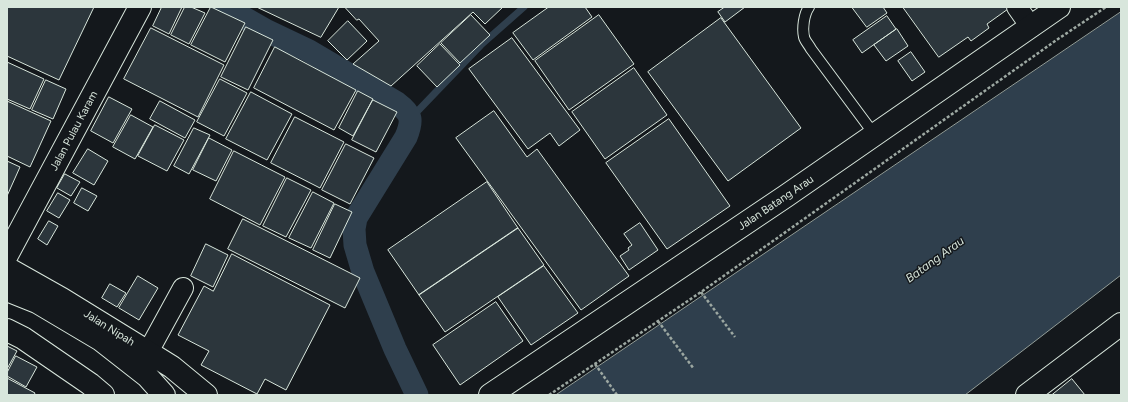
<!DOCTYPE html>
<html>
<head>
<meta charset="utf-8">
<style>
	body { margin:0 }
	#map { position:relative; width:1128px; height:402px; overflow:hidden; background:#14181c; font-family:Figtree,sans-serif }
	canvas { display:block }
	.frame { position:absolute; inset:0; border:8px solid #d8e6dc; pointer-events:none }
</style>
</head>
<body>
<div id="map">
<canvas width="1128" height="402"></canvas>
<div class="frame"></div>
</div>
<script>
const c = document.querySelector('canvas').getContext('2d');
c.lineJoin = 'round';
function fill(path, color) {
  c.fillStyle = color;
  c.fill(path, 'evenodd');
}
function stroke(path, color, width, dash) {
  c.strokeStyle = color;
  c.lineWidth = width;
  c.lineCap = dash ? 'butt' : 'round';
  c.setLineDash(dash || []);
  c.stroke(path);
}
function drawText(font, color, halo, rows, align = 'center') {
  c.font = font + ' Figtree,sans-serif';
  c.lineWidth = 3;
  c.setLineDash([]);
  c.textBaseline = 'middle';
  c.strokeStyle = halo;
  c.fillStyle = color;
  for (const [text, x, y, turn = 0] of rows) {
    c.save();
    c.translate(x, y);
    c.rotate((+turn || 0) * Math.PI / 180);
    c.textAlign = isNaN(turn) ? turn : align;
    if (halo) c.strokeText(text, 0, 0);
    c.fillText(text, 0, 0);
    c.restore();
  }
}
const water = new Path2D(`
	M1121 12V275L965 395H556Z`);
fill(water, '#2f3f4d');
stroke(water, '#939e99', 1);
stroke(new Path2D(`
	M411 118 481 45 524 7`), '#2f3f4d', 7);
stroke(new Path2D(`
	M225 7 267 31 309 51 397 103C412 114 413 120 406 137L356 218 354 229 355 245 363 272 395 349 417 395`), '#2f3f4d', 23);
const building = new Path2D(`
	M7 7H94L59 80 7 56Z
	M162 7H182L169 34 153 26Z
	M185 7H191L205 13 189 44 171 35Z
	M211 7 245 23 225 62 191 45Z
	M257 7H339L321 37Z
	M345 7H503L485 24 473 12 391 86 353 64 379 41 359 19 357 20Z
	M549 7H585L592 17 533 60 513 33Z
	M725 7H745L725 22 718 12Z
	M852 7H883L887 13 867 27Z
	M903 7H1007L1008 9 987 24 989 28 971 41 968 37 939 57Z
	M471 15 490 35 460 63 441 43Z
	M599 15 634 64 569 110 535 61Z
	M887 16 896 29 862 53 853 40Z
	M721 18 801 128 728 181 648 72Z
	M348 21 367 41 347 60 328 41Z
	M246 27 273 40 248 90 221 77Z
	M151 28 224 65 198 117 124 79Z
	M897 29 908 46 886 61 874 45Z
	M512 38 580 130 559 146 550 133 528 149 469 69Z
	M440 44 460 65 437 87 417 66Z
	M275 47 356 90 334 130 254 88Z
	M911 52 925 72 912 81 898 61Z
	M7 62 44 79 30 109 7 99Z
	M634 68 667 115 605 159 572 112Z
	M220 79 247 93 224 136 197 122Z
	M46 80 66 89 53 119 32 110Z
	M358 91 373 99 353 136 339 128Z
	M251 92 292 114 267 160 226 139Z
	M109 97 132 109 113 143 91 131Z
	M373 100 397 112 376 152 352 140Z
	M7 101 51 121 30 167 7 156Z
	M160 101 195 120 185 138 150 119Z
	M494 111 527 157 537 149 629 276 581 310 456 138Z
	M131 115 153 127 135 159 113 147Z
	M295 117 344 142 320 188 271 163Z
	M669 119 730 206 667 249 606 163Z
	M155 125 184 140 167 171 138 156Z
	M194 128 210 135 189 174 174 166Z
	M209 138 232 150 216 181 193 170Z
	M346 144 374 158 350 204 322 190Z
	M88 149 108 161 94 185 73 173Z
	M234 151 285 177 260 225 210 199Z
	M7 161 20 167 7 196Z
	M65 174 80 182 71 196 57 188Z
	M287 178 311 190 286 237 263 226Z
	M487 182 518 228 419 295 388 250Z
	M82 188 97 196 88 211 74 203Z
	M313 192 334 203 311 248 289 238Z
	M58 193 70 200 59 218 47 211Z
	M335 204 352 212 330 258 313 250Z
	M243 219 360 278 345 308 228 249Z
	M49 221 58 226 47 245 38 239Z
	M640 223 658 250 629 270 620 256 629 250 628 248 632 245 624 234Z
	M518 228 544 265 445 332 419 295Z
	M206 244 228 255 213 287 191 276Z
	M232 254 330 305 286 390 265 379 257 394 201 365 209 351 178 335 204 286 213 291Z
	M544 266 578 313 531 345 498 297Z
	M138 276 158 288 139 320 119 308Z
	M110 284 126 293 117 307 102 298Z
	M496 302 523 341 460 385 433 345Z
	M7 346 17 351 7 369Z
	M16 356 37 367 26 387 7 376V373Z
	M7 378 35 393 34 395H7Z
	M1072 379 1085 395H1052Z`);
fill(building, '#2c363c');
stroke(building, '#d8e6dc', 1);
const lane = new Path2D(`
	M809 7C804 14 802 28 804 37 805 41 809 45 811 49L874 134`);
const street = new Path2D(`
	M1017 7 1031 27
	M148 352 183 288`);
const secondary = new Path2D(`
	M7 255 140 7
	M7 268 62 299 148 352 172 367 206 395
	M7 290 37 302 101 340 147 376 164 395
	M7 330 23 338 90 384 103 395
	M490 395 786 196 1059 7
	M1027 395 1121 324`);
stroke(lane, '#d8e6dc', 12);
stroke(street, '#d8e6dc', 22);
stroke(secondary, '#d8e6dc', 24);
stroke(new Path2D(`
	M701 292 735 337
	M658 321 694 369
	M595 364 617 395
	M549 395 701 292 1058 39 1106 7`), '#9da8a2', 2.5, [3, 2]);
stroke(lane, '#14181c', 10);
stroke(street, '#14181c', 20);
stroke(secondary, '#14181c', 22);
drawText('11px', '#d8e6dc', '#14181c', [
	["Jalan Pulau Karam",74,131,-62],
	["Jalan Batang Arau",776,203,-34],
	["Jalan Nipah",109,328,32]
]);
drawText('italic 12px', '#d8e6dc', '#14181c', [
	["Batang Arau",935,260,-36]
]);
</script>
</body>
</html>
